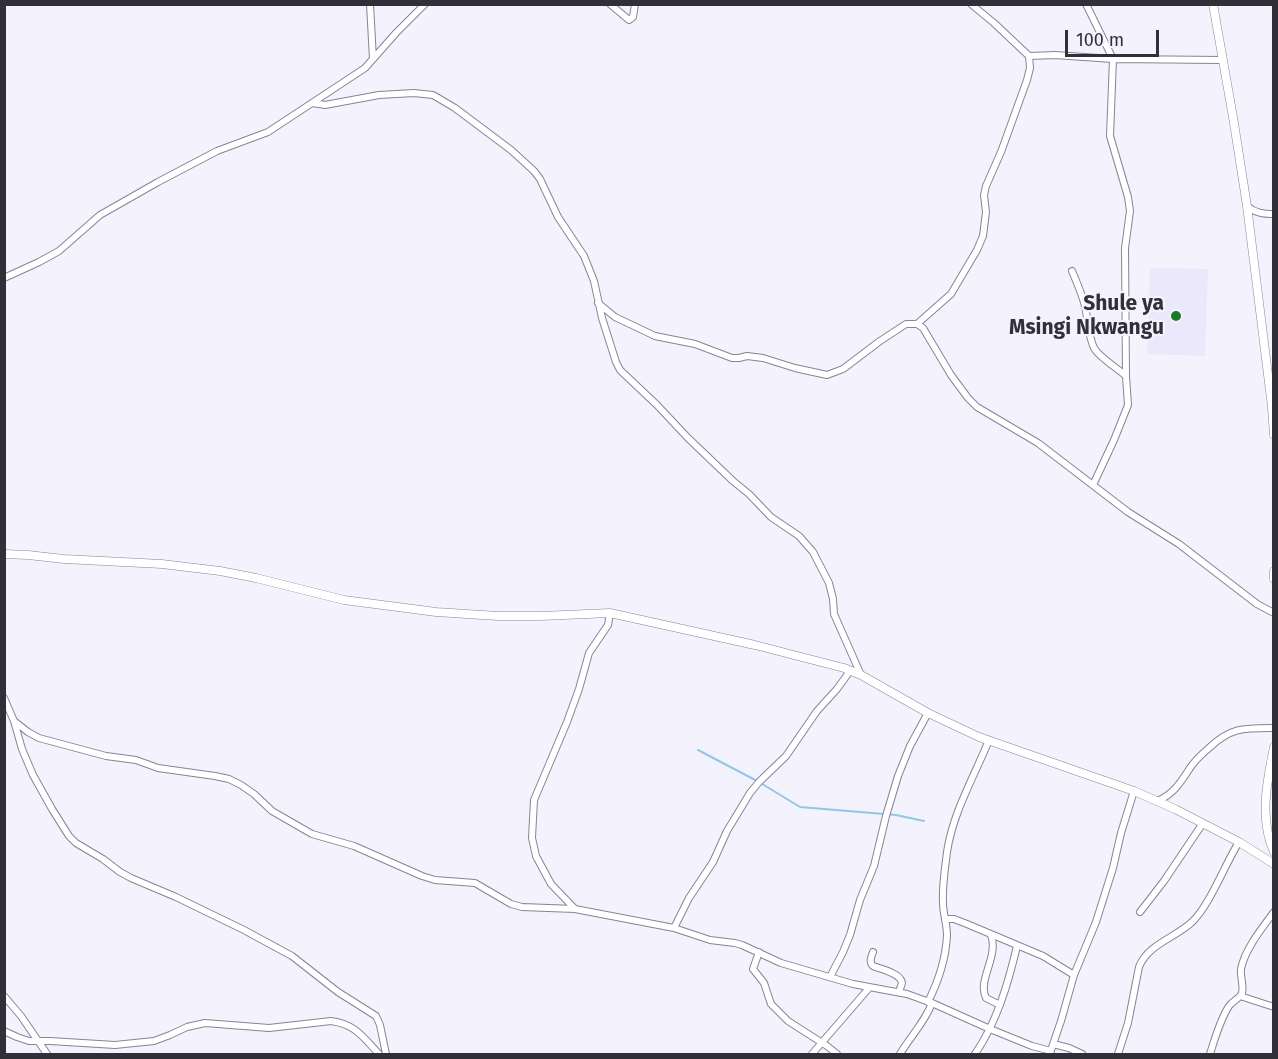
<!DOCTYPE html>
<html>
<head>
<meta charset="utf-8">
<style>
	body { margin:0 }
	#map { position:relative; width:1278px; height:1059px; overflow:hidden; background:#f4f2fc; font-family:"Fira Sans",sans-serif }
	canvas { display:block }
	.frame { position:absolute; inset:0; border:6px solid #313039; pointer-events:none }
	.scale { position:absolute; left:1065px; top:30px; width:94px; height:27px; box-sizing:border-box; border:3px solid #313039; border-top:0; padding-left:8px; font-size:18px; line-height:21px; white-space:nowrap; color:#313039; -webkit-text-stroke:4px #f4f2fc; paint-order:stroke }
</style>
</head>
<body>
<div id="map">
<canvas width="1278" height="1059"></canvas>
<div class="frame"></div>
<div class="scale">100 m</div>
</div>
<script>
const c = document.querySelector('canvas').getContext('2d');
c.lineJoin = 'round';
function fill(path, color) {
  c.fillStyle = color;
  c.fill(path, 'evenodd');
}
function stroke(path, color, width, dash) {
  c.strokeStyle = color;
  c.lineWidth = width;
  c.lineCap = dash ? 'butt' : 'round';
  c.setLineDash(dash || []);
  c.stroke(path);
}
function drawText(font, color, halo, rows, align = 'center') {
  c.font = font + ' "Fira Sans",sans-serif';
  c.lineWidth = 4.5;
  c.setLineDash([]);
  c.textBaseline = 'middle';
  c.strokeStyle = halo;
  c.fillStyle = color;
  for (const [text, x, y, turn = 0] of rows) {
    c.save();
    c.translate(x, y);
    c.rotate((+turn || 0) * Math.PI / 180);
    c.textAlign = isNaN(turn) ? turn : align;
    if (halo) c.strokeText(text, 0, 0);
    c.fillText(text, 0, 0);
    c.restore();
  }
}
fill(new Path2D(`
	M1150 268 1208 269 1205 356 1147 354Z`), '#ebe8fb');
stroke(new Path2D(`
	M698 750 759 782 800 807 896 815 924 821`), '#93c7e5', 2);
const minor = new Path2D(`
	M370 4 373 59
	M610 4 629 20 633 17 635 4
	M971 4 994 23 1029 56 1055 55 1113 59 1222 60
	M1086 4 1113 59 1110 136 1128 197 1130 211 1125 248 1126 376
	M312 103 325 105 379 95 414 93 433 95 455 108 511 150 534 171 540 179 558 217 584 256 594 281 602 318 616 362 620 370 657 405 688 438 733 481 749 494 771 517 799 536 813 552 829 583 833 599 834 614 861 675
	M1247 206C1255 213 1263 214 1274 214
	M1072 271C1077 283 1082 294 1085 306 1088 320 1088 335 1094 348 1099 357 1117 368 1126 376L1128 405 1114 440 1093 485
	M4 278 39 262 59 251 100 215 158 182 217 151 268 132 365 68 396 33 425 4
	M598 303 615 317 655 336 695 344 732 358H739L747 356 763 358 795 368 827 375 843 369 880 341 906 324H917L923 328 951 375 968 398 977 407 1038 443 1128 512 1179 544 1257 604 1274 613
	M917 324 951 294 977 250 983 236 986 212 984 195 986 186 1001 152 1027 80 1030 68 1029 56
	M4 698 14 721 22 749 33 775 52 809 69 836 76 843 103 859 120 872 131 878 176 897 244 930 292 956 338 992 376 1016 380 1025 386 1054
	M14 721 28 732 39 738 106 756 136 760 158 768 215 776 229 779 241 785 254 794 272 811 312 834 354 846 422 876 435 880 475 883 511 904 522 907 575 909 674 928 710 940 735 943 742 945 781 963 853 984 907 994 932 1003 990 1029 1032 1046 1051 1051
	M1157 801C1173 795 1181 782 1190 768 1195 760 1202 754 1209 748 1231 727 1245 728 1274 728
	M575 909 551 884 536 856 532 838 534 800 567 722 579 689 589 653 608 625 610 613
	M1140 912 1164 881 1203 823
	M945 919H954L967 924 1043 956 1074 975
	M674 928 689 898 713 862 727 831 750 793 759 782 786 756 817 711 837 689 850 671
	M991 935C999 957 977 980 986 998L1000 1005
	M759 952 753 969 764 983 771 1004 788 1021 827 1046 837 1054
	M873 952C871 957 869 962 873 966 880 969 901 973 902 983 902 984 899 991 899 992
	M830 977 843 952 850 935 860 900 874 866 886 816 898 776 910 746 928 713
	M4 996 21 1016 47 1054
	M1240 996 1274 1007
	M928 1002C938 982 946 958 947 935 947 924 943 914 943 903 942 886 945 869 947 852 953 812 974 777 989 740
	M4 1031 17 1037 29 1041H50L115 1045 154 1041 170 1035 187 1027 205 1023 269 1028 331 1021C355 1024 363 1037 379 1054
	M1053 1044 1069 1048 1082 1054
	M1050 1053 1061 1021 1074 975 1096 922 1113 868 1121 833 1134 791
	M812 1054 869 988
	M900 1054C910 1037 925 1022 932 1003
	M975 1054C997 1022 1008 984 1017 946
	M1118 1054 1128 1023 1139 967C1148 944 1175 938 1192 922 1210 905 1225 864 1239 842
	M1210 1054C1215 1038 1220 1020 1229 1006 1233 1001 1240 998 1242 993 1244 985 1240 977 1241 969 1245 949 1262 928 1274 912`);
const tertiary = new Path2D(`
	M1213 4 1234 123 1247 206 1272 407 1274 435
	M4 554 28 555 64 559 162 564 220 571 256 578 344 600 436 612 498 616H541L610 613 755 645 844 668 861 675 928 713 979 737 1134 791 1175 809 1239 842 1274 864
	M1274 571V579
	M1274 747C1267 781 1259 819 1274 852`);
stroke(minor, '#878399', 8);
stroke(tertiary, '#878399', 9);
stroke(minor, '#fff', 6);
stroke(tertiary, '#fff', 8);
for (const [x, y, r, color] of [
	[1176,316,6,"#1c7b2b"]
]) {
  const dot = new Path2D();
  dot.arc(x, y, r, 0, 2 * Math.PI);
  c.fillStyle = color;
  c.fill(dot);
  stroke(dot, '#f4f2fc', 2);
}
drawText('bold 21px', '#313039', '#f4f2fc', [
	["Shule ya",1164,304],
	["Msingi Nkwangu",1164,328]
], 'right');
</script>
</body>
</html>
